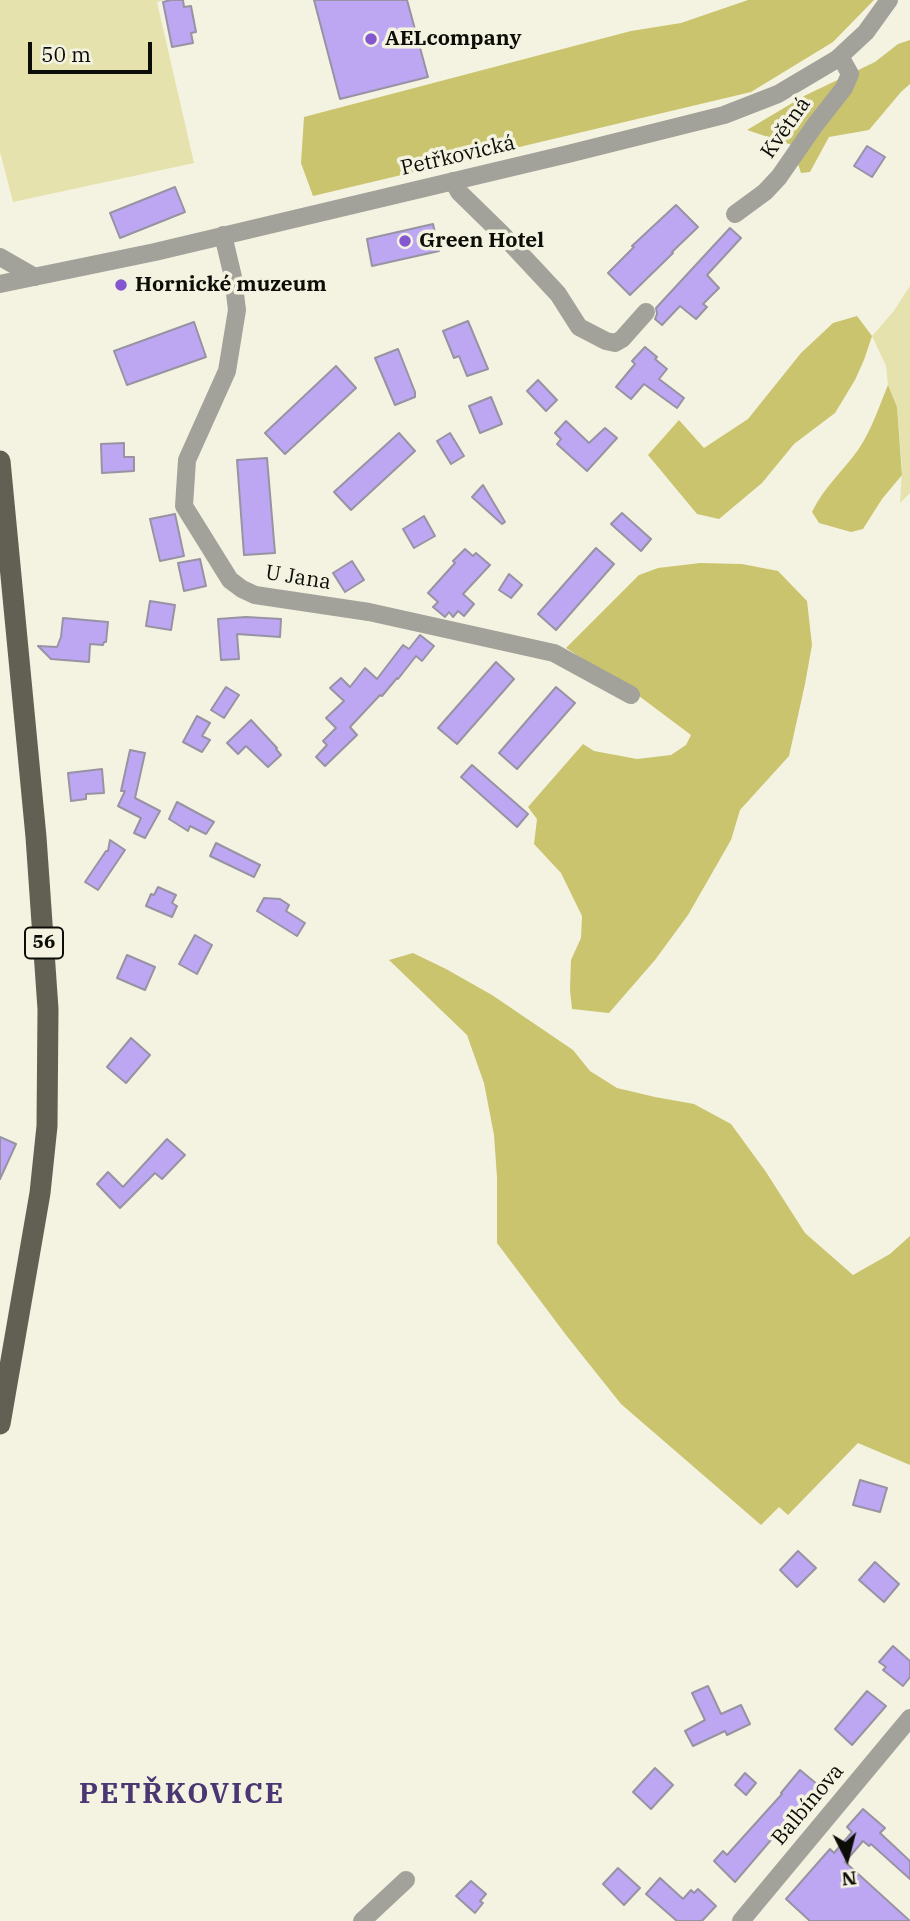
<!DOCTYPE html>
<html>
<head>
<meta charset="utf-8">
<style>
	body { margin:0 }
	#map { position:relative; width:910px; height:1921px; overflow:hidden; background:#f4f3e1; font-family:"IBM Plex Serif",serif }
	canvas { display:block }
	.north { position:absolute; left:812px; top:1823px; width:70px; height:70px; -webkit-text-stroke:5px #f4f3e1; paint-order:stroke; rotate:174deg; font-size:19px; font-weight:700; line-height:28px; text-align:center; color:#0d0d07 }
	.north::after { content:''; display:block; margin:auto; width:24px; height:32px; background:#0d0d07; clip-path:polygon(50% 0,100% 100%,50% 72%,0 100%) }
	.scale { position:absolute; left:28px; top:42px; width:124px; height:32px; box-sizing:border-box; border:4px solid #0d0d07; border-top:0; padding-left:9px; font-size:21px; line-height:24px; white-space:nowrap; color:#0d0d07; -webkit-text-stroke:5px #f4f3e1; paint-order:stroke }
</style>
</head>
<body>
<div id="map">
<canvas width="910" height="1921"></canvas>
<div class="north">N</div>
<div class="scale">50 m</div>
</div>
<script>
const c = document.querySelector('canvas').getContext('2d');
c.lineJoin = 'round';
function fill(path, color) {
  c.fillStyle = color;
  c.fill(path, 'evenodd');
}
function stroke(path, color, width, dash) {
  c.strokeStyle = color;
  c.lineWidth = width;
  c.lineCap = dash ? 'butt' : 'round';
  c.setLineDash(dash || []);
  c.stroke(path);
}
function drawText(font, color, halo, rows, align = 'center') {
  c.font = font + ' "IBM Plex Serif",serif';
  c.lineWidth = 7;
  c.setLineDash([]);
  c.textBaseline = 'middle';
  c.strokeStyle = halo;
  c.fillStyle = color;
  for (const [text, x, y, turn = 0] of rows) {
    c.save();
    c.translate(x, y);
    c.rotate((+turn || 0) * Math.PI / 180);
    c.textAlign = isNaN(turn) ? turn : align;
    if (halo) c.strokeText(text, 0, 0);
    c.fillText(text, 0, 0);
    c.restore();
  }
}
fill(new Path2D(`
	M0 0H164L157 2 194 163 13 202 0 152Z
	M910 286V493L900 503 902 468 897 407 888 385 886 366 872 336 893 312Z`), '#e6e2ae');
fill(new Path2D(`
	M748 0H874L833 42 751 92 313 196 301 163 304 117 631 31 681 23Z
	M910 40V84L901 92 869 130 829 137 810 172 801 173 792 145 747 130 804 96 875 62 898 44Z
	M857 316 872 336 864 360 855 380 835 413 794 444 762 483 719 519 697 514 648 455 679 420 704 448 748 419 801 353 833 323Z
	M888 385 897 407 902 475 882 499 863 529 851 532 819 523 812 512C824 487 842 472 858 450 871 431 879 407 888 385Z
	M700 563 742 564 778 571 807 601 812 645 805 684 789 756 740 810 731 840 688 915 655 960 609 1013 572 1009 570 990 571 960 581 938 582 916 561 873 534 844 537 819 528 807 583 744 594 751 637 759 671 755 686 745 691 735 631 690 566 648 639 575 658 568Z
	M413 953 446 969 492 995 573 1050 590 1071 617 1088 655 1097 694 1104 731 1124 766 1172 805 1233 853 1275 890 1254 910 1236V1465L858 1443 788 1515 779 1507 761 1525 621 1404 566 1335 497 1243V1177L494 1135 484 1083 467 1035 389 960Z`), '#cac46e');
const building = new Path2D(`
	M171 0H183L184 7 191 6 196 32 191 33 193 43 172 47 163 2Z
	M314 0H407L428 77 340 99Z
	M867 146 885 157 872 177 854 166Z
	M175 187 185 212 120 238 110 213Z
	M676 205 698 227 672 252 673 253 630 295 608 273 634 247 632 246Z
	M433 224 439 251 372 266 367 239Z
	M730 228 741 238 707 275 719 288 703 304 707 307 696 319 680 306 662 325 655 319 657 314 656 308Z
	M468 321 488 369 467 376 459 356 454 358 443 331Z
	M194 322 206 357 127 385 114 351Z
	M645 347 657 357 655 359 667 369 659 379 684 398 677 408 644 384 631 399 616 387 635 364 632 361Z
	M398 349 415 392V397L395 405 375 358Z
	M336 366 356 388 285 454 265 433Z
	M538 380 557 400 546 411 527 391Z
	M491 397 502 424 480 433 469 406Z
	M566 421 589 443 605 428 617 438 587 471 557 444 561 439 555 433Z
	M399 433 415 451 351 510 334 492Z
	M450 433 464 456 451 464 437 441Z
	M124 443V457H134V471L102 473 101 444Z
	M267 458 275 553 244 555 237 460Z
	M483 485 505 522 502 524 472 497Z
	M622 513 651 539 641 551 611 524Z
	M175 514 184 556 160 561 150 519Z
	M424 516 435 536 414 548 403 529Z
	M596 548 614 564 556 630 538 614Z
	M465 549 473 556 476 553 490 565 463 594 474 604 464 616 458 611 453 617 449 612 445 617 433 607 438 602 428 593 455 563 453 561Z
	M200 559 206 586 184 591 178 563Z
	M352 561 364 580 345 592 333 573Z
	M509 574 522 585 511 598 499 590Z
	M150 601 175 605 171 630 146 626Z
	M246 617 281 619 280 637 237 634 239 659 221 660 218 619Z
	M63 618 108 622 106 642H104L103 645 90 644 89 662 51 659 38 646 57 647 61 637Z
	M420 635 434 646 422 661 416 656 398 679 397 678 382 696 380 695 350 727 357 735 325 766 316 757 327 745 323 741 336 728 326 718 344 701 330 688 341 678 350 687 365 668 377 679 403 645 409 649Z
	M496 662 514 679 457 744 438 728Z
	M226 687 239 695 224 718 211 710Z
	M556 687 575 703 517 769 499 753Z
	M197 716 210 723 202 736 210 740 202 752 183 742Z
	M251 720 277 748 276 749 281 755 268 767 246 746 238 754 227 743Z
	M130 750 145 753 135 798 160 811 145 838 134 833 141 818 118 806 125 791H121Z
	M472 765 528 814 517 827 461 777Z
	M102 769 104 793 86 794V799L71 801 68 773Z
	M177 802 214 822 206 834 190 826 188 831 169 819Z
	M110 840 125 850 98 890 85 882 106 851H108Z
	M216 843 260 865 254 877 210 856Z
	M158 887 176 895 172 903 177 906 172 917 146 906 151 894 154 895Z
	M264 898 280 899 289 905 286 911 305 923 297 936 257 911Z
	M195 935 212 945 197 974 179 964Z
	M127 955 155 967 145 990 117 978Z
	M131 1038 150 1055 126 1083 107 1067Z
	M0 1137 16 1144 0 1179Z
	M167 1139 185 1155 162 1179 155 1173 120 1208 97 1184 108 1172 123 1187Z
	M860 1480 887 1488 880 1512 853 1505Z
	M798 1551 816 1568 797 1587 780 1570Z
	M875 1562 899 1584 884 1602 859 1580Z
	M893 1646 910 1661V1677L903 1686 883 1670 886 1667 879 1662Z
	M708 1686 721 1714 741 1705 750 1724 727 1735 725 1731 693 1746 685 1731 705 1720 692 1693Z
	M867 1691 886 1706 852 1745 835 1729Z
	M655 1768 673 1785 651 1809 633 1792Z
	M800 1770 818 1785 735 1882 714 1861 723 1851 727 1855 782 1794 781 1793Z
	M745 1773 756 1783 746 1795 735 1785Z
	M863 1809 885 1828 880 1833 910 1861V1879L871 1844 869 1846 863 1841 845 1862 910 1921H810L786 1899 830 1849 834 1853 852 1832 847 1827Z
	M618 1868 640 1888 624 1905 603 1884Z
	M660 1878 683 1899 691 1890 694 1893 698 1889 716 1906 702 1921H677L646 1894Z
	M471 1881 486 1894 480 1901 483 1903 475 1913 456 1896Z`);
fill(building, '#bda7f3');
stroke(building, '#9793a3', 2);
stroke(new Path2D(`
	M453 181 459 192 502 234 558 294 579 327 606 341 615 343 622 339 646 312
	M735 214 765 192 779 177 815 125 844 88 850 74 840 56
	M223 235 233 277 237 310 227 371 187 460 184 506 230 580 242 589 255 595 369 612 554 653 631 695
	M0 257 35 277
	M0 284 155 252 568 154 724 115 778 94 837 59 866 32 889 0
	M362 1921 406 1880
	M741 1921 910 1718`), '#a2a19a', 18);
stroke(new Path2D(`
	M0 461 36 837 48 1009 47 1126 40 1193 0 1424`), '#616053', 21);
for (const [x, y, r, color] of [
	[371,39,7,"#8457d1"],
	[405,241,7,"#8457d1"],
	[121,285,7,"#8457d1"]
]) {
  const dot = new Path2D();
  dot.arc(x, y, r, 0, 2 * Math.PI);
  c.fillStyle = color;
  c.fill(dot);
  stroke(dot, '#f4f3e1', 2.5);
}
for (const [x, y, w] of [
	[44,943,38]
]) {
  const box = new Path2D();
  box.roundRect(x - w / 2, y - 15.5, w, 31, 5);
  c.fillStyle = '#f4f3e1';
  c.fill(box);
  stroke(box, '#0d0d07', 2);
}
drawText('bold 19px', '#0d0d07', null, [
	["56",44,943]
]);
drawText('bold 21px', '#0d0d07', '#f4f3e1', [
	["AELcompany",385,39],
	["Green Hotel",419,241],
	["Hornické muzeum",135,285]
], 'left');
drawText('21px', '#0d0d07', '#f4f3e1', [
	["Květná",786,128,-55],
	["Petřkovická",458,156,-13],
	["U Jana",298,578,9],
	["Balbínova",808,1805,-50]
]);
c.letterSpacing = '2px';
drawText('bold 28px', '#4a3672', '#f4f3e1', [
	["PETŘKOVICE",182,1795]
]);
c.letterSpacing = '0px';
</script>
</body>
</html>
